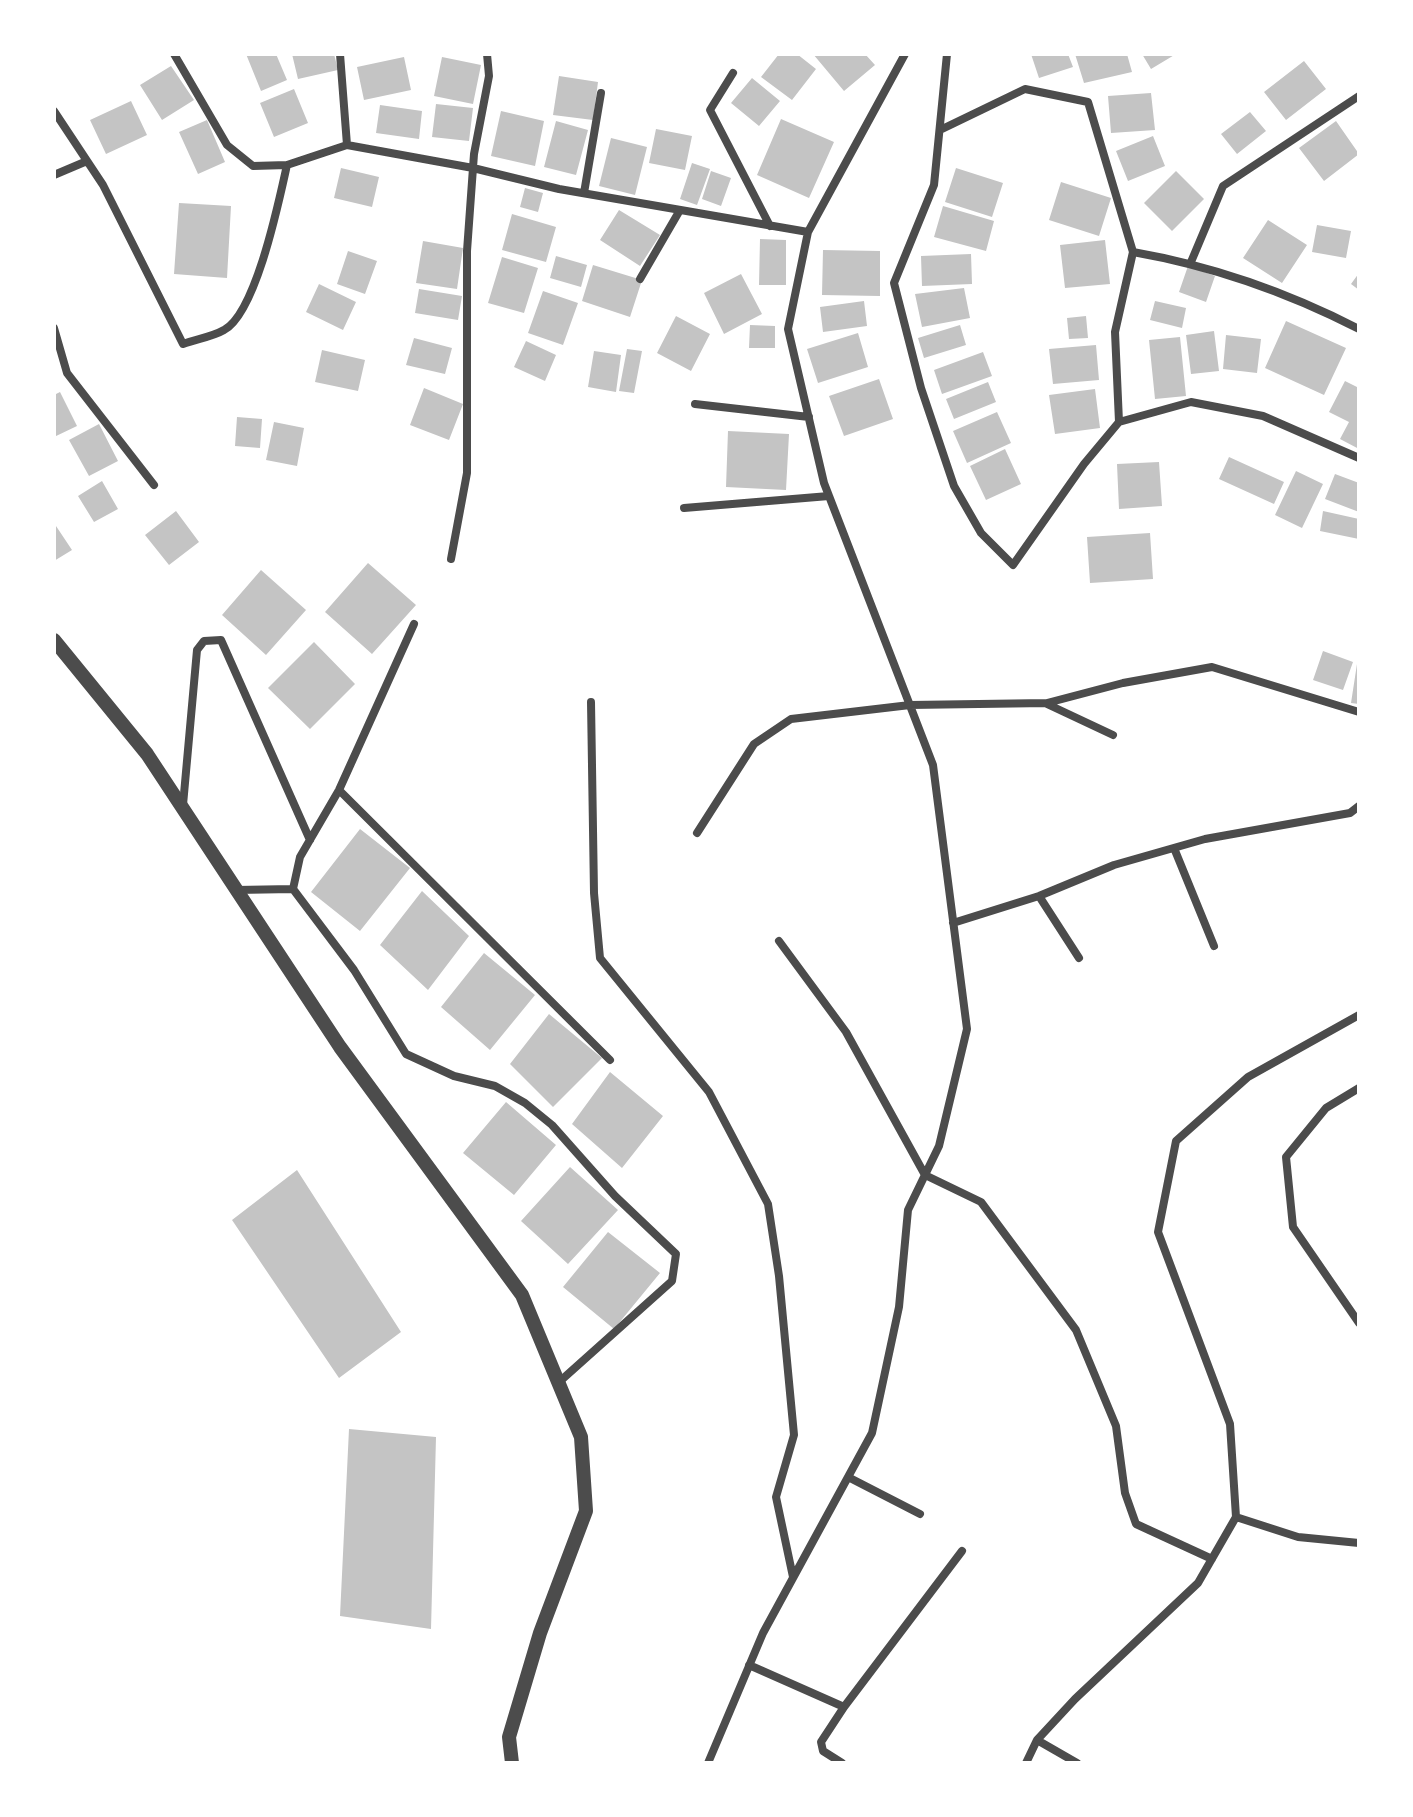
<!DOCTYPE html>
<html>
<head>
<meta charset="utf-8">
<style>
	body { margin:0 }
	#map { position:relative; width:1413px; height:1817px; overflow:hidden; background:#fff; font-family:"Fira Sans",sans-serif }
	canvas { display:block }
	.frame { position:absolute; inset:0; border:56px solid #fff; pointer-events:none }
</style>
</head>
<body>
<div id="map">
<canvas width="1413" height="1817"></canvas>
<div class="frame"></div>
</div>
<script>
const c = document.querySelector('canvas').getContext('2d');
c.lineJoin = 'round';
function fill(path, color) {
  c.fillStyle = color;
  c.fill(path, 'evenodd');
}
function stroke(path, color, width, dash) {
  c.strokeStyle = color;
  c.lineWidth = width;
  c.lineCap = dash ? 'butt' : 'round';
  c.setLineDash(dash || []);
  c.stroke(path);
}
fill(new Path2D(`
	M246 54H276L287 80 261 91Z
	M292 54H334L338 70 298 79Z
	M779 54H797L816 69 792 100 761 77Z
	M813 54H865L875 65 844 91Z
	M1031 54H1068L1073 67 1039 78Z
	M1075 54H1127L1132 72 1084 83Z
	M1142 54H1176L1151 69Z
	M404 57 411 90 364 100 357 67Z
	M442 57 481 65 473 104 434 96Z
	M1304 61 1326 89 1286 120 1264 92Z
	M171 66 194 100 162 120 140 85Z
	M559 76 598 82 593 120 553 115Z
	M752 78 780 101 759 126 731 103Z
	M294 89 308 123 274 137 260 103Z
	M1151 93 1155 130 1111 133 1108 96Z
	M131 101 147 135 106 154 90 120Z
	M436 104 473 108 469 141 432 137Z
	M380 105 422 111 419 139 376 133Z
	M501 111 544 121 535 166 491 156Z
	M1250 112 1266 131 1237 154 1221 134Z
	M781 119 834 142 809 198 757 175Z
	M207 120 225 162 198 174 179 132Z
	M556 121 588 130 576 175 544 167Z
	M1336 121 1359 154 1324 181 1299 148Z
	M656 129 692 136 685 170 649 163Z
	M1153 136 1165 166 1128 181 1116 151Z
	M611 138 647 147 635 195 599 186Z
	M692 163 710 169 697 205 680 199Z
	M341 168 379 177 372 207 334 198Z
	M956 168 1003 183 992 217 945 202Z
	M711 171 731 178 721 206 702 199Z
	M1176 171 1204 199 1172 231 1144 203Z
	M1061 182 1111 198 1099 236 1049 220Z
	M525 188 543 193 538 212 520 207Z
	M179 203 231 206 227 278 174 274Z
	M943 206 994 221 986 251 934 237Z
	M619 210 660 235 640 266 600 240Z
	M512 214 556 227 546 262 502 250Z
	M1268 220 1307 245 1282 283 1243 258Z
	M1317 225 1351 231 1346 258 1312 252Z
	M760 239 786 240V285H759Z
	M1105 240 1110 284 1065 288 1060 245Z
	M423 241 463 248 457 289 416 283Z
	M823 250 880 251V296L822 295Z
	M348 251 377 261 365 294 337 284Z
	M971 254 972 284 922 286 921 256Z
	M556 256 587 265 581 287 550 278Z
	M502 257 538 268 524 313 488 303Z
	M593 265 642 280 630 317 582 301Z
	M1188 266 1215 276 1206 302 1179 292Z
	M1359 273V290L1351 284Z
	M741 274 762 314 724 334 704 293Z
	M319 284 356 302 343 330 306 312Z
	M964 288 970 318 922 327 915 294Z
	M419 289 462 296 458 320 415 313Z
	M543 291 578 303 563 345 528 333Z
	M864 301 867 326 823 332 820 307Z
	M1155 301 1186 308 1182 328 1150 320Z
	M676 316 710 334 691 371 657 353Z
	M1086 316 1088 338 1069 339 1067 318Z
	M1286 321 1346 348 1324 395 1265 368Z
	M750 325 775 326V348H749Z
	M960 325 966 345 924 358 918 338Z
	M1214 331 1219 371 1191 374 1186 335Z
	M858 333 868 367 818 383 807 349Z
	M1226 335 1261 339 1257 373 1223 369Z
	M1180 337 1186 396 1155 399 1149 340Z
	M414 338 452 348 445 374 406 365Z
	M526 341 556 355 545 381 514 367Z
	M1096 345 1099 380 1053 384 1049 349Z
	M627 349 642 351 634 393 619 391Z
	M322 350 365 360 358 391 315 382Z
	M594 351 621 355 616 392 588 387Z
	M983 352 992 376 942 394 934 370Z
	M879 379 893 419 844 436 829 396Z
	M1345 381 1359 388V449L1340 439 1349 422 1329 412Z
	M988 382 996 402 954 419 946 399Z
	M424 388 463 404 449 440 410 425Z
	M1095 389 1100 428 1055 434 1049 395Z
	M60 392 77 426 54 437V395Z
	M997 412 1011 443 967 463 953 431Z
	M237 417 262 419 260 448 235 446Z
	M274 422 304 428 297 466 266 460Z
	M99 424 118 461 89 476 69 440Z
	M728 431 789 434 786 490 726 487Z
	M1005 449 1021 484 986 500 970 466Z
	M1229 457 1284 482 1274 504 1219 479Z
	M1159 462 1162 506 1119 509 1117 464Z
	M1296 471 1323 484 1302 528 1275 515Z
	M1335 474 1359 483V512L1325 499Z
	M102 481 118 509 94 522 78 496Z
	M176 511 199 542 169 565 145 535Z
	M1323 511 1359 519V539L1320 531Z
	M54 523 72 550 54 561Z
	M1150 533 1153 579 1090 583 1087 537Z
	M368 563 416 605 372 654 325 612Z
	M261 570 306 610 266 655 222 615Z
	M314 642 355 684 310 729 268 688Z
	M1323 651 1353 662 1343 690 1313 680Z
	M1357 664H1359V704L1351 703Z
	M360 829 410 868 360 931 311 892Z
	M422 891 469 936 428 990 380 945Z
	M484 953 535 995 490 1050 441 1007Z
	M549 1014 602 1058 553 1107 510 1064Z
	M610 1072 663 1116 622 1168 572 1124Z
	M506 1102 556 1145 514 1195 463 1153Z
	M570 1167 618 1210 568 1264 521 1221Z
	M297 1170 401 1332 339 1378 232 1220Z
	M608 1232 660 1273 614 1329 563 1287Z
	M349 1429 436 1437 431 1629 340 1616Z`), '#c4c4c4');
stroke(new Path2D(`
	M174 54 227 145 253 166 287 165 347 145 473 168 559 189 808 232
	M340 54 347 145
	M733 73 710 110 770 226
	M54 111 103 185 183 344C196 339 212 337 224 330 256 313 279 201 287 165
	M940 130 1025 89 1088 102 1133 252 1115 332 1119 422 1084 464 1013 565 981 533 954 486 921 388 894 283 934 185 947 54
	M54 175 87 161
	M584 193 601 93
	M1133 252C1213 266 1287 292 1359 329
	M1191 262 1223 186 1359 96
	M640 279 680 210
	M54 328 67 373 154 485
	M695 404 809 417
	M1119 422 1191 402 1263 416 1359 458
	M684 508 829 496
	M451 559 467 473V251L474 154 489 76 487 54
	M591 702 594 893 600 958 709 1092 768 1204 779 1276 794 1435 776 1497 793 1577
	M1047 704 1113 735
	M339 790 610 1060
	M183 805 197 650 204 641 221 640 310 840
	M697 833 754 744 791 719 910 705 1047 703 1123 683 1212 667 1359 712
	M1174 848 1214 946
	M293 889 354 970 406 1054 454 1076 495 1086 525 1103 552 1125 615 1196 676 1254 672 1281 558 1383
	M236 890 293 889 300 857 339 790 414 624
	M1039 896 1079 958
	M953 923 1039 896 1114 865 1205 839 1350 813 1359 806
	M779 941 846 1032 925 1175 981 1202 1076 1330 1116 1426 1125 1493 1136 1524 1212 1559
	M1359 1088 1326 1108 1286 1157 1293 1227 1359 1323
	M848 1477 920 1514
	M1236 1517 1298 1537 1359 1543
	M749 1665 844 1707 962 1551
	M1037 1740 1077 1763
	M708 1763 763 1633 872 1433 899 1307 908 1210 939 1146 967 1029 933 765 824 483 788 329 808 232 905 54
	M842 1763 823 1751 821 1742 844 1707
	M1026 1763 1037 1740 1075 1699 1198 1583 1236 1517 1230 1424 1158 1232 1176 1141 1248 1077 1359 1015`), '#4c4c4c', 8);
stroke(new Path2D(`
	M54 640 147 754 340 1047 522 1295 581 1437 586 1511 540 1633 509 1737 512 1763`), '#4c4c4c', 14);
</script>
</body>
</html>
